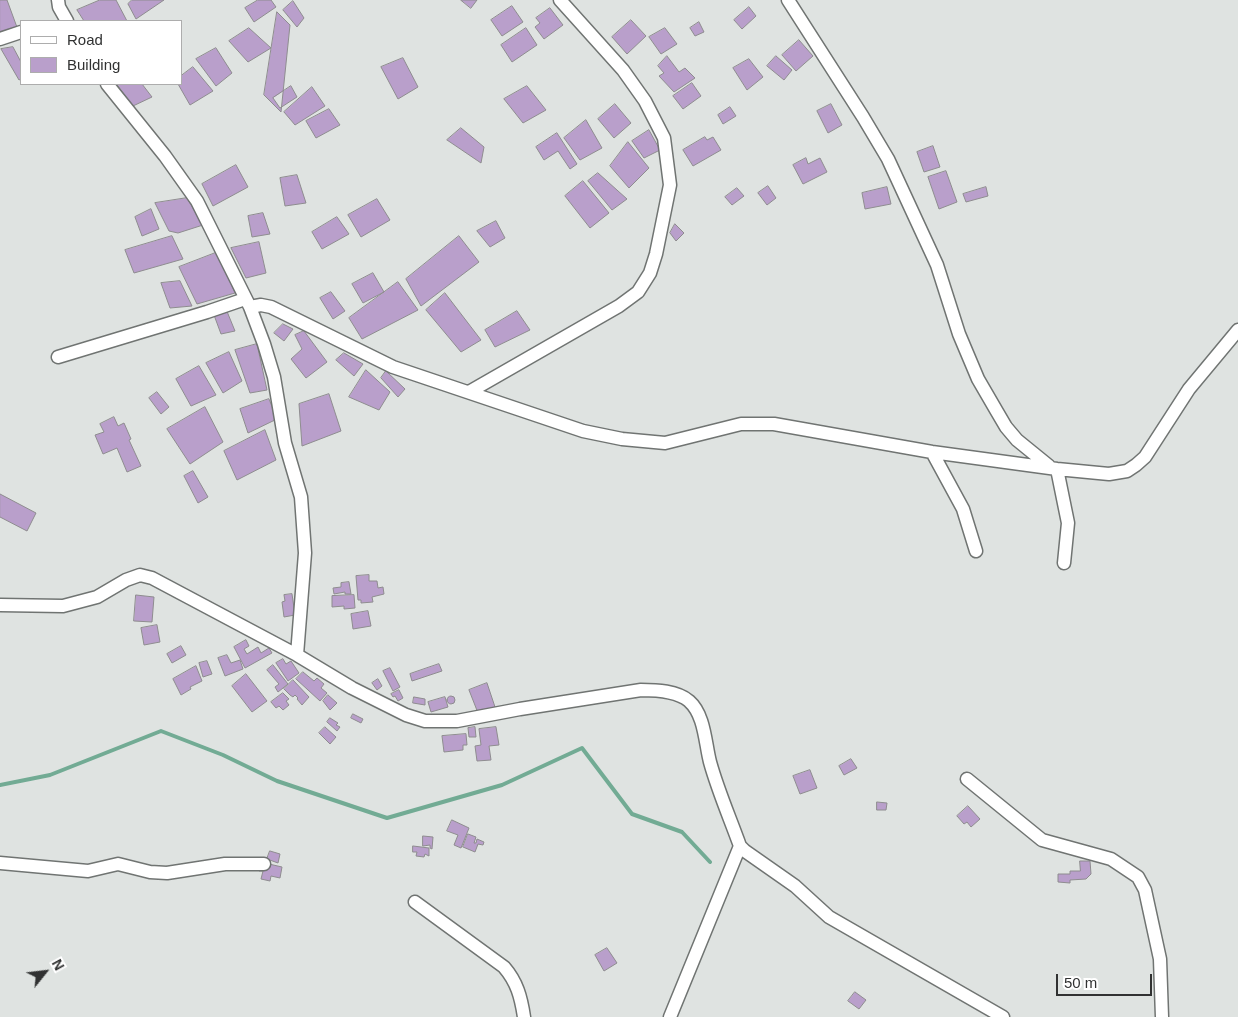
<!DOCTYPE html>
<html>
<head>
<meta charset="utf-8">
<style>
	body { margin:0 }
	#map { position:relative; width:1238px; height:1017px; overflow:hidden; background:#dfe3e1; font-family:Arial,sans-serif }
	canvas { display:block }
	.legend { position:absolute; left:20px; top:20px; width:162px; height:65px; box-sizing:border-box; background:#fff; border:1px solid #adadad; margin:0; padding:6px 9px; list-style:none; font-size:15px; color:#313232 }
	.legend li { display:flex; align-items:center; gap:10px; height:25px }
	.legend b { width:25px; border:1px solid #adadad }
	.north { position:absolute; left:20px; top:947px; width:50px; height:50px; -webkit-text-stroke:4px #fff; paint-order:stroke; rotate:61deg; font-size:14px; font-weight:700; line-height:20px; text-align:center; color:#313232 }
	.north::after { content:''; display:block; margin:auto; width:18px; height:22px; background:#313232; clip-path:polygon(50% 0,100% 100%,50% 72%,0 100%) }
	.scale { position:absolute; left:1056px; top:974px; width:96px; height:22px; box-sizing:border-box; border:2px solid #313232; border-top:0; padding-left:6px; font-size:15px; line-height:18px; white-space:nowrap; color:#313232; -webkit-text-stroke:4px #fff; paint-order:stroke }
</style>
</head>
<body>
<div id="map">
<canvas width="1238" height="1017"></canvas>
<ul class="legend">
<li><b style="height:6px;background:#fff"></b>Road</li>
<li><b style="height:14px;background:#b99fcb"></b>Building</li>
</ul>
<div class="north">N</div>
<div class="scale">50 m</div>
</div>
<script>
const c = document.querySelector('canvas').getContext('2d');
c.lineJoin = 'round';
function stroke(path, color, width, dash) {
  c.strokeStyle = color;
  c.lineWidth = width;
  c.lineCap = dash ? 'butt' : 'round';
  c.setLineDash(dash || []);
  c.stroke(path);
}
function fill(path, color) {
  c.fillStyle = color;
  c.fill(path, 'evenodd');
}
stroke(new Path2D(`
	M0 785 50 775 161 731 223 755 277 781 387 818 502 785 582 748 632 814 682 832 710 862`), '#72ab94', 4);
const building = new Path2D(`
	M0 0H7L18 30 0 33Z
	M100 0H116L127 21H84L77 10Z
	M132 0H164L136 19 128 4Z
	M258 0H271L276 7 254 22 245 8Z
	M461 0H477L471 8Z
	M293 1 304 18 297 27 283 10Z
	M512 6 523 22 502 36 491 20Z
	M749 7 756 16 742 29 734 20Z
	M550 8 563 25 544 39 535 27 540 23 536 18Z
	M277 12 290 25 281 112 264 95Z
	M631 20 646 36 627 54 612 37Z
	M699 22 704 32 695 36 690 28Z
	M249 28 271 48 248 62 229 41Z
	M526 28 537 45 512 62 501 45Z
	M665 28 677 44 661 54 649 37Z
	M799 40 813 56 796 71 782 55Z
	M13 47 21 62V79L19 80 1 49Z
	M216 48 232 73 216 86 196 59Z
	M667 56 679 72 685 68 695 78 674 92 659 76 664 73 658 66Z
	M776 56 792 70 784 80 767 66Z
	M403 58 418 87 398 99 381 67Z
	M749 59 763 77 747 90 733 68Z
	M193 67 213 91 190 105 178 84H181V76Z
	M692 83 701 96 683 109 673 96Z
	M117 84H142L152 97 133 106Z
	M291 86 297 97 280 108 273 98Z
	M527 86 546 110 523 123 504 99Z
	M312 87 325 106 295 125 284 112Z
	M615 104 631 123 614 138 598 119Z
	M831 104 842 125 828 133 817 111Z
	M730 107 736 116 723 124 718 115Z
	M329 109 340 125 316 138 306 121Z
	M586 120 602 148 580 160 564 138Z
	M461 128 484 147 481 163 447 140Z
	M649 130 660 150 644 158 632 141Z
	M557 133 577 164 570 169 558 151 544 160 536 147Z
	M705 137 707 140 713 137 721 150 693 166 683 150Z
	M628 142 649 168 629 188 610 166Z
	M933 146 940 167 924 172 917 152Z
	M806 158 808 164 820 158 827 172 803 184 793 165Z
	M236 165 248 187 213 206 202 184Z
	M946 171 957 202 939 209 928 177Z
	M598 173 627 199 612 210 588 181Z
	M297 175 306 203 285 206 280 178Z
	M583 181 609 213 590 228 565 196Z
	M768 186 776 198 767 205 758 193Z
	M887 187 891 204 865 209 862 193Z
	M986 187 988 196 966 202 963 194Z
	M737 188 744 196 732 205 725 197Z
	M187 198 203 225 178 233 169 231 155 203Z
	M377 199 390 220 361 237 348 215Z
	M151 209 159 229 142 236 135 217Z
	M263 213 270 234 252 237 248 216Z
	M337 217 349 234 322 249 312 232Z
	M496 221 505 238 490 247 477 231Z
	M675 224 684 233 676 241 670 233Z
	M172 236 183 259 134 273 125 250Z
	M459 236 479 262 421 306 406 279Z
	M259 242 266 273 246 278 231 248Z
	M218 252 235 293 197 304 179 267Z
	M373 273 384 292 363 303 352 284Z
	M180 281 192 306 170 308 161 283Z
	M398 282 418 310 362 339 349 318Z
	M331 292 345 311 333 319 320 298Z
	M445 293 481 340 461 352 426 310Z
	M226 309 235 331 221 334 214 315Z
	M517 311 530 330 495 347 485 330Z
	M283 324 293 329 284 341 274 333Z
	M304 331 327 362 306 378 291 359 302 349 295 335Z
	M257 344 267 390 250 393 235 350Z
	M229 352 242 381 223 393 206 363Z
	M344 353 363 364 354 376 336 360Z
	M199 366 216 395 191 406 176 379Z
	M366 370 390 392 379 410 349 397Z
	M386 371 405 389 398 397 381 378Z
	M157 392 169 407 161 414 149 398Z
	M329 394 341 431 302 446 299 404Z
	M269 399 277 419 248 433 240 409Z
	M205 407 223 442 190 464 167 429Z
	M114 417 118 426 124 423 131 439 129 440 141 466 127 472 117 448 103 454 95 435 104 432 100 424Z
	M265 430 276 460 237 480 224 451Z
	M193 471 208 497 198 503 184 476Z
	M0 494 36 513 27 531 0 517Z
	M369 575V581H377L378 588 383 587 384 594 372 597 373 602 361 603V600H358L356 576Z
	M349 582 351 594H345V592L334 594 333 588 341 587V583Z
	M292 594 295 615 284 617 282 602 285 601 284 595Z
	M136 595 154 597 152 622 134 621Z
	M354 595 355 608 344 609V606L332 607V596Z
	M368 611 371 626 353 629 351 614Z
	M157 625 160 642 144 645 141 628Z
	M246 640 249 646 244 649 247 654 258 647 261 653 269 648 272 653 245 668 234 647Z
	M181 646 186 655 172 663 167 654Z
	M227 655 231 663 240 660 243 669 225 676 218 658Z
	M283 659 286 664 291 661 299 673 288 681 276 663Z
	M207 661 212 674 203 677 199 663Z
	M439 664 442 671 412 681 410 674Z
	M273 665 288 684 278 692 275 687 279 684 267 670Z
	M196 666 202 681 190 687 191 689 181 695 173 679Z
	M390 668 400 687 393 691 383 671Z
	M303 672 314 681 317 678 324 684 321 688 327 693 320 701 296 679Z
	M246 674 267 701 252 712 232 686Z
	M378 679 382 686 377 690 372 683Z
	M293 680 309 697 302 705 297 699 298 698 295 695 293 697 290 695 284 689Z
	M487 683 495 707 478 713 469 690Z
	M399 690 403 698 398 701 395 696 393 697 391 694Z
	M283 693 289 699 286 701 289 705 283 710 279 706 276 708 271 702Z
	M328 695 337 703 330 710 323 701Z
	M447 700a4 4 0 1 1 8 0a4 4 0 1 1-8 0Z
	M414 697 425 699V705L413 703Z
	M445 697 448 707 431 712 428 702Z
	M353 714 363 719 361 723 351 718Z
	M330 718 338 723 336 725 340 727 337 731 327 722Z
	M325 727 336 737 330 744 319 733Z
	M475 727 476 737H469L468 728Z
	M496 727 499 745 489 746 491 760 477 761 475 746 481 745 479 729Z
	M466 734 467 745H463V750L444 752 442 736Z
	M851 759 857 768 844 775 839 766Z
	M810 770 817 788 800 794 793 776Z
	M877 802 887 803 886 810H877Z
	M968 806 980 819 971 827 967 822 964 824 957 816Z
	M452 820 469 828 461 848 454 845 458 835 447 831Z
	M468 834 476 837 474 843H476L477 839 484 842 483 845 478 844 475 852 463 847Z
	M423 836 433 837 432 849 430 848V845L423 846Z
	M413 846 429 848V856L425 854 424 857 416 856 417 852H413Z
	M270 851 280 854 278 863 267 859Z
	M1080 861H1090L1091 874 1086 879 1070 880V883L1058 882V874H1070V871H1080Z
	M269 864 282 867 280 878 271 876 270 881 261 879 263 871H259L261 866Z
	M607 948 617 963 604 971 595 955Z
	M855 992 866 1000 859 1009 848 1001Z`);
fill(building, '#b99fcb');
stroke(building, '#8e8c8f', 1);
const street = new Path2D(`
	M58 0 59 7 67 21
	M788 0 863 117 888 159 937 265 959 334 978 379 996 410 1006 427 1017 440 1049 466
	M0 39 21 32
	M107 84 165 156 197 201 250 307 264 344 274 377 285 443 301 497 305 553 297 655
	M250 307 261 305 271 307 393 367 583 431 622 439 665 443 741 424H774L932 452 1057 469 1109 474 1127 471 1136 465 1145 457 1189 389 1238 330
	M58 357 207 312 245 299
	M469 392 619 306 638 292 650 273 656 254 670 185 664 138 645 101 623 70 560 0
	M932 452 963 509 976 551
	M1057 469 1068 523 1064 563
	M0 605 63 606 97 597 126 580 140 575 152 578 297 655 352 688 406 715 425 721H457L520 709 641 690C657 690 677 691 689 701 705 715 705 743 710 762 718 791 730 818 740 846L745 851 795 886 829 917 1003 1017
	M967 779 1042 840 1111 859 1138 877 1145 890 1160 959 1162 1017
	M0 863 88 871 118 864 150 872 167 873 225 864H264
	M415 902 504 967C517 982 521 997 524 1017
	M670 1017 740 846`);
stroke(street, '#707472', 15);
stroke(street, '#fff', 12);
</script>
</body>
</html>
